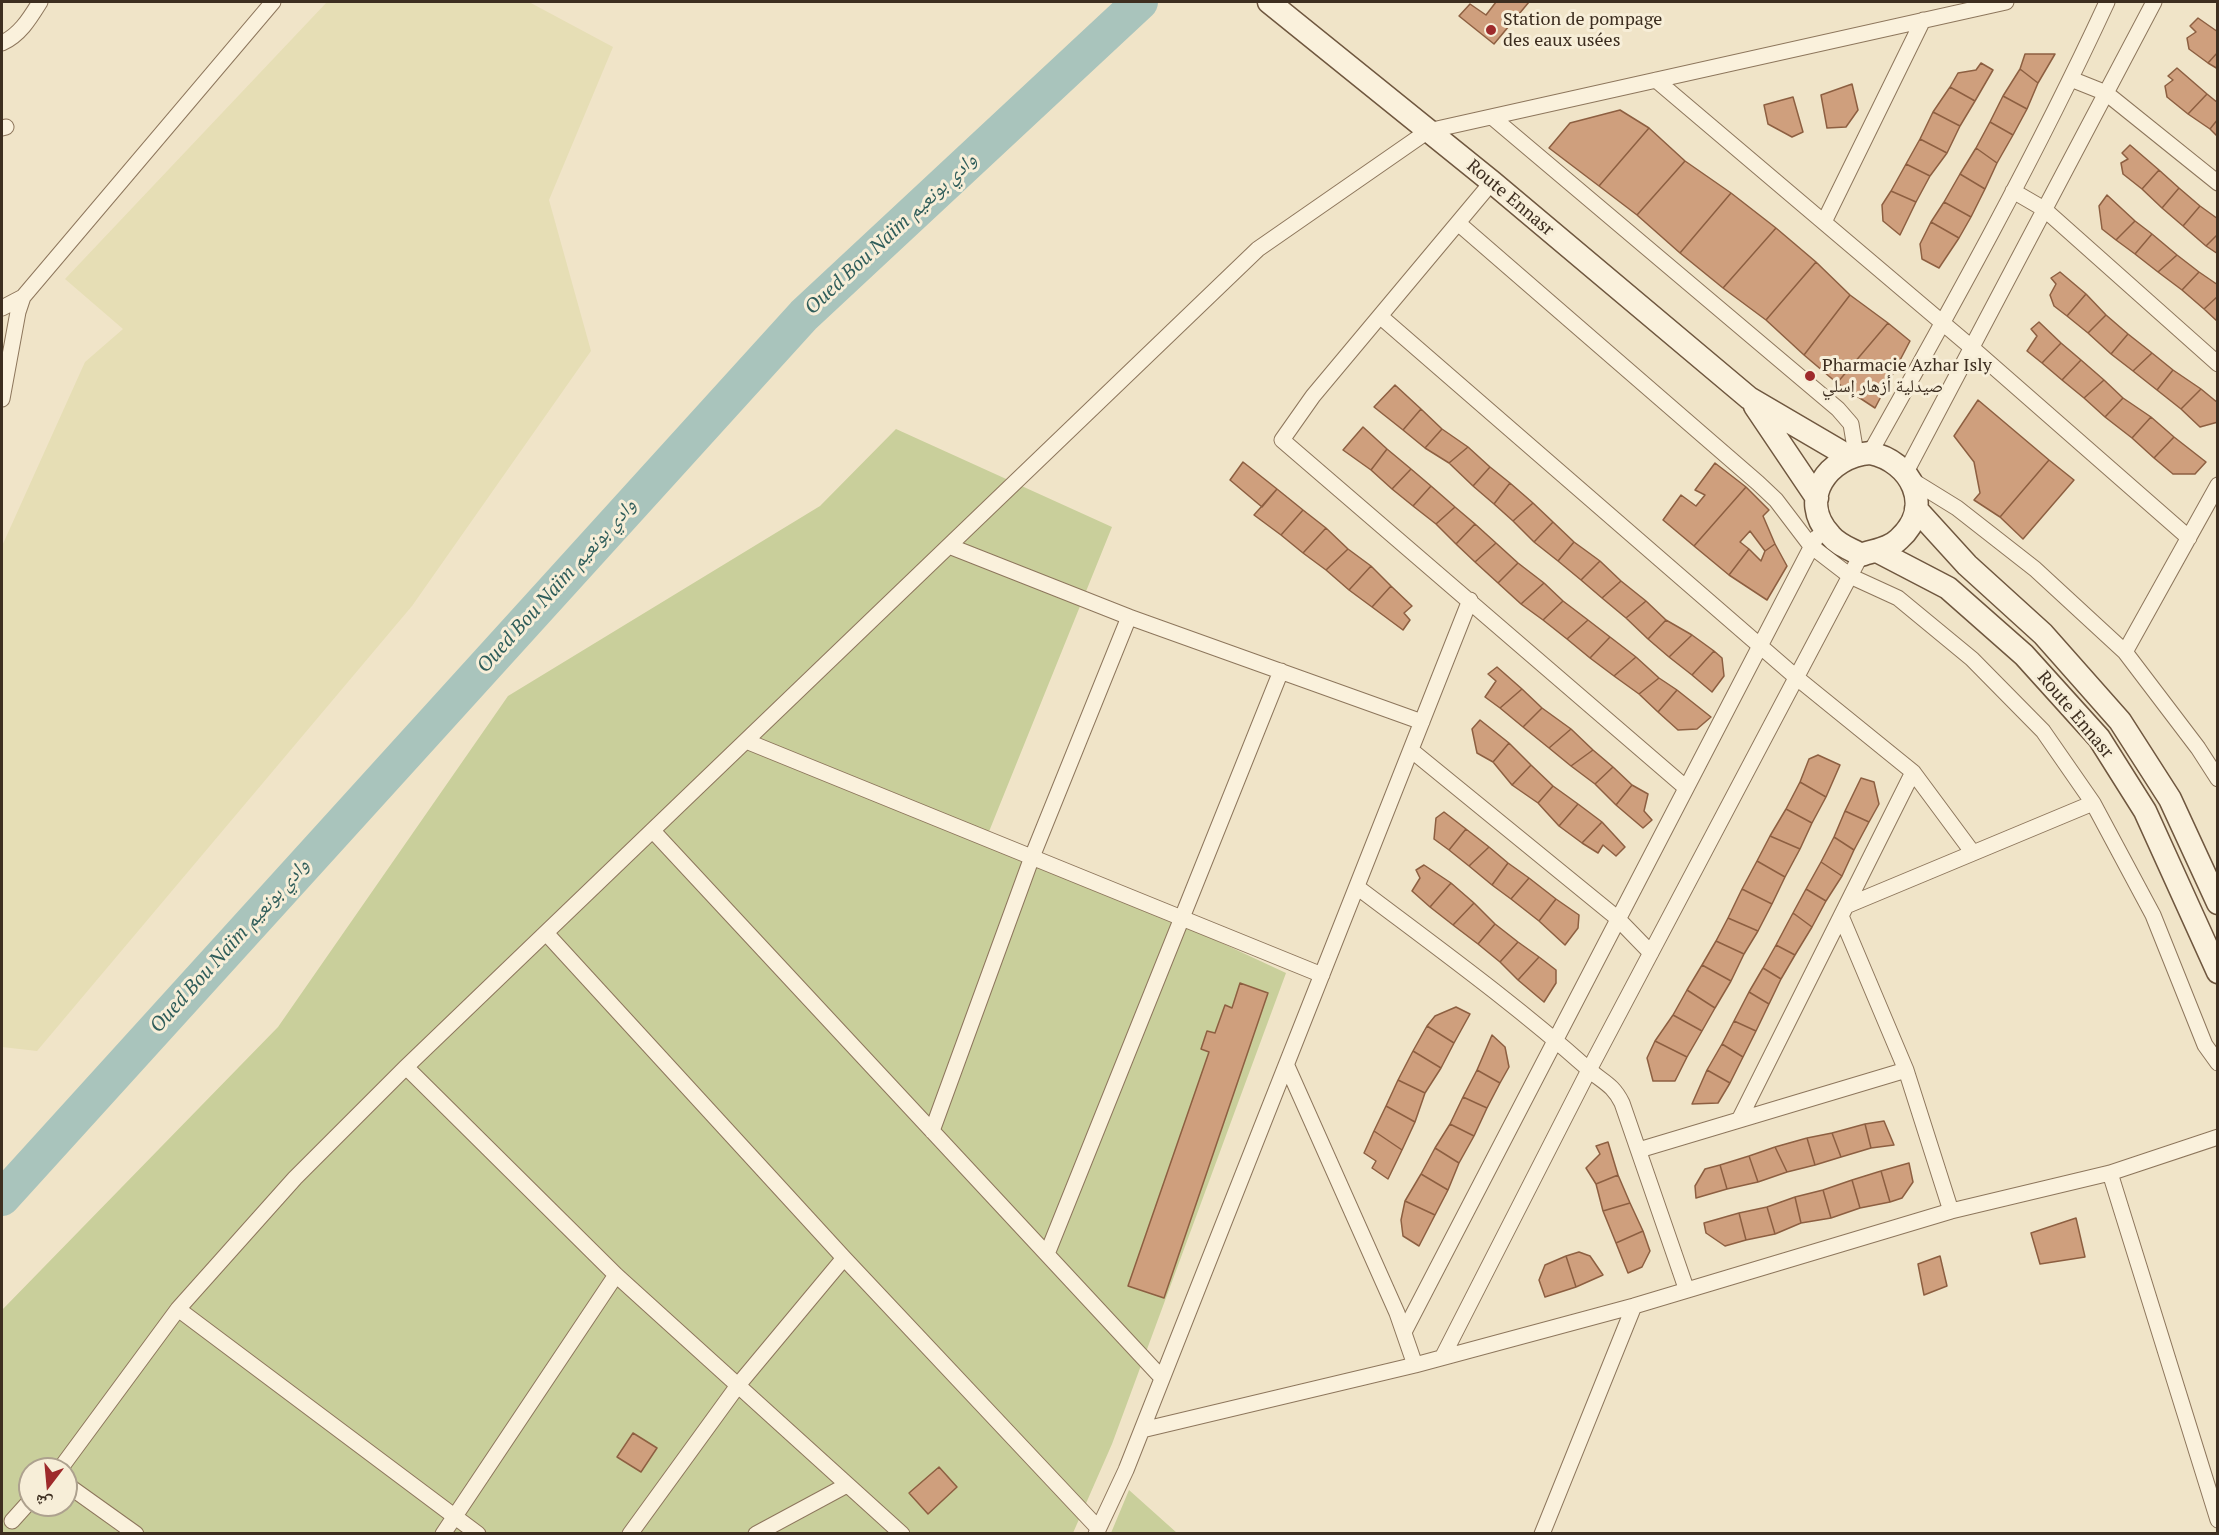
<!DOCTYPE html>
<html>
<head>
<meta charset="utf-8">
<style>
	body { margin:0 }
	#map { position:relative; width:2219px; height:1535px; overflow:hidden; background:#f0e4c8; font-family:"PT Serif","Noto Naskh Arabic",serif }
	canvas { display:block }
	.frame { position:absolute; inset:0; border:3px solid #3d2e20; pointer-events:none }
	.north { position:absolute; left:18px; top:1457px; width:60px; height:60px; box-sizing:border-box; background:#f7eed8; border:2px solid #ada18e; border-radius:50%; rotate:196deg; font-size:16px; font-weight:700; line-height:24px; text-align:center; color:#3d2e20 }
	.north::after { content:''; display:block; margin:auto; width:21px; height:27px; background:#9e2a2b; clip-path:polygon(50% 0,100% 100%,50% 72%,0 100%) }
</style>
</head>
<body>
<div id="map">
<canvas width="2219" height="1535"></canvas>
<div class="frame"></div>
<div class="north">ش</div>
</div>
<script>
const c = document.querySelector('canvas').getContext('2d');
c.lineJoin = 'round';
function fill(path, color) {
  c.fillStyle = color;
  c.fill(path, 'evenodd');
}
function stroke(path, color, width, dash) {
  c.strokeStyle = color;
  c.lineWidth = width;
  c.lineCap = dash ? 'butt' : 'round';
  c.setLineDash(dash || []);
  c.stroke(path);
}
function drawText(font, color, halo, rows, align = 'center') {
  c.font = font + ' "PT Serif","Noto Naskh Arabic",serif';
  c.lineWidth = 6;
  c.setLineDash([]);
  c.textBaseline = 'middle';
  c.strokeStyle = halo;
  c.fillStyle = color;
  for (const [text, x, y, turn = 0] of rows) {
    c.save();
    c.translate(x, y);
    c.rotate((+turn || 0) * Math.PI / 180);
    c.textAlign = isNaN(turn) ? turn : align;
    if (halo) c.strokeText(text, 0, 0);
    c.fillText(text, 0, 0);
    c.restore();
  }
}
fill(new Path2D(`
	M327 2H529L613 47 549 200 591 351 412 606 37 1051 2 1047V546L85 362 123 329 65 279Z`), '#e6deb5');
fill(new Path2D(`
	M896 429 1112 527 988 834 1286 973 1112 1444 1073 1533H2V1310L278 1027 508 696 820 506ZM30 1469H66V1505H30Z
	M1129 1490 1177 1533H1111Z`), '#c9cf9b');
stroke(new Path2D(`
	M2 1198 804 315 1140 2`), '#a9c4bc', 36);
const building = new Path2D(`
	M1496 2H1529L1494 44 1459 16 1470 4 1486 15Z
	M2198 18 2218 32V52L2208 63 2189 49 2187 38 2196 32 2190 26Z
	M2218 52V69L2208 63Z
	M2025 54H2055L2038 83 2020 69Z
	M1981 63 1993 70 1975 101 1950 87 1958 73 1976 70Z
	M2177 68 2207 94 2188 114 2167 97 2165 86 2173 80 2168 76Z
	M2020 69 2038 83 2027 109 2003 96Z
	M1852 84 1858 110 1846 127 1827 128 1821 95Z
	M1950 87 1975 101 1960 126 1933 112Z
	M2207 94 2218 103V119L2210 129 2188 114Z
	M2003 96 2027 109 2013 135 1990 122Z
	M1793 97 1803 132 1792 137 1768 124 1764 105Z
	M1620 110 1649 128 1599 186 1549 148 1570 123Z
	M1933 112 1960 126 1947 153 1920 139Z
	M2218 119V137L2210 129Z
	M1990 122 2013 135 1997 163 1976 148Z
	M1649 128 1685 161 1637 215 1599 186Z
	M1920 139 1947 153 1930 176 1906 164Z
	M2130 145 2159 170 2142 189 2123 174 2121 163 2128 159 2122 153Z
	M1976 148 1997 163 1985 189 1960 174Z
	M1685 161 1731 193 1680 253 1637 215Z
	M1906 164 1930 176 1916 202 1891 191Z
	M2159 170 2179 188 2162 208 2142 189Z
	M1960 174 1985 189 1971 217 1944 202Z
	M2179 188 2200 206 2183 226 2162 208Z
	M1891 191 1916 202 1900 235 1883 221 1882 205Z
	M1731 193 1776 228 1723 288 1680 253Z
	M2107 195 2135 221 2116 240 2102 229 2099 206Z
	M1944 202 1971 217 1959 238 1931 222Z
	M2200 206 2218 219V234L2206 246 2183 226Z
	M2135 221 2152 234 2135 254 2116 240Z
	M1931 222 1959 238 1939 268 1922 259 1920 244Z
	M1776 228 1816 262 1766 320 1723 288Z
	M2152 234 2177 255 2158 272 2135 254Z
	M2218 234V254L2206 246Z
	M2177 255 2199 272 2182 290 2158 272Z
	M1816 262 1850 295 1804 355 1766 320Z
	M2060 272 2086 294 2067 316 2054 306 2050 295 2056 284 2051 278Z
	M2199 272 2218 285V296L2204 309 2182 290Z
	M2086 294 2106 315 2088 333 2067 316Z
	M1850 295 1888 323 1837 383 1804 355Z
	M2218 296V322L2204 309Z
	M2106 315 2128 334 2111 354 2088 333Z
	M2039 322 2061 343 2042 363 2027 351 2037 336 2031 329Z
	M1888 323 1910 341 1875 408 1837 383Z
	M2128 334 2152 353 2133 371 2111 354Z
	M2061 343 2081 360 2062 380 2042 363Z
	M2152 353 2173 370 2157 390 2133 371Z
	M2081 360 2104 380 2084 398 2062 380Z
	M2173 370 2201 389 2181 409 2157 390Z
	M2104 380 2123 398 2105 417 2084 398Z
	M1395 385 1421 409 1403 430 1374 407Z
	M2201 389 2218 403V422L2200 427 2181 409Z
	M2123 398 2151 417 2132 438 2105 417Z
	M1978 400 2049 460 2000 517 1974 500 1980 493 1974 462 1954 436Z
	M1421 409 1442 429 1425 448 1403 430Z
	M2151 417 2174 437 2154 458 2132 438Z
	M1363 427 1387 449 1371 470 1343 450Z
	M1442 429 1468 447 1449 463 1425 448Z
	M2174 437 2206 462 2195 474H2173L2154 458Z
	M1468 447 1490 467 1473 486 1449 463Z
	M1387 449 1411 469 1392 489 1371 470Z
	M2049 460 2074 480 2023 539 2000 517Z
	M1243 462 1277 489 1262 507 1230 480Z
	M1715 463 1746 487 1694 546 1663 520 1681 495 1696 506 1705 495 1695 490Z
	M1490 467 1510 483 1494 504 1473 486Z
	M1411 469 1431 486 1413 506 1392 489Z
	M1510 483 1533 503 1513 521 1494 504Z
	M1431 486 1455 507 1436 524 1413 506Z
	M1746 487 1769 510 1763 516 1775 544 1765 551 1750 531 1740 542 1749 549 1729 575 1694 546Z
	M1277 489 1303 510 1281 535 1254 515Z
	M1533 503 1553 522 1534 542 1513 521Z
	M1455 507 1475 524 1456 544 1436 524Z
	M1303 510 1326 528 1303 553 1281 535Z
	M1553 522 1574 542 1558 561 1534 542Z
	M1475 524 1496 543 1475 562 1456 544Z
	M1326 528 1348 549 1326 570 1303 553Z
	M1574 542 1600 561 1581 580 1558 561Z
	M1496 543 1518 563 1498 583 1475 562Z
	M1775 544 1787 566 1767 600 1729 575 1749 549 1761 561 1765 551Z
	M1348 549 1371 566 1349 590 1326 570Z
	M1600 561 1621 581 1602 598 1581 580Z
	M1518 563 1544 583 1521 604 1498 583Z
	M1371 566 1391 586 1372 607 1349 590Z
	M1621 581 1646 601 1626 618 1602 598Z
	M1544 583 1563 601 1543 620 1521 604Z
	M1391 586 1412 606 1404 613 1410 620 1403 630 1372 607Z
	M1563 601 1588 620 1567 639 1543 620Z
	M1646 601 1666 620 1648 639 1626 618Z
	M1588 620 1610 637 1590 658 1567 639Z
	M1666 620 1692 635 1669 657 1648 639Z
	M1692 635 1714 651 1692 675 1669 657Z
	M1610 637 1636 657 1614 676 1590 658Z
	M1714 651 1722 658 1724 676 1712 692 1692 675Z
	M1636 657 1659 678 1639 694 1614 676Z
	M1497 667 1522 689 1500 708 1485 697 1496 681 1488 674Z
	M1659 678 1677 690 1658 712 1639 694Z
	M1522 689 1542 708 1523 727 1500 708Z
	M1677 690 1711 717 1697 729 1678 730 1658 712Z
	M1542 708 1571 729 1549 748 1523 727Z
	M1480 720 1509 743 1493 762 1477 753 1472 729Z
	M1571 729 1593 750 1571 766 1549 748Z
	M1509 743 1531 765 1512 785 1493 762Z
	M1593 750 1613 767 1595 784 1571 766Z
	M1818 755 1840 765 1826 797 1800 782 1809 759Z
	M1531 765 1553 786 1538 803 1512 785Z
	M1613 767 1632 785 1616 805 1595 784Z
	M1861 778 1874 782 1879 804 1869 822 1845 811Z
	M1800 782 1826 797 1812 823 1786 809Z
	M1632 785 1648 794 1644 811 1652 820 1643 828 1616 805Z
	M1553 786 1578 804 1559 826 1538 803Z
	M1578 804 1602 822 1582 843 1559 826Z
	M1786 809 1812 823 1800 849 1770 836Z
	M1845 811 1869 822 1854 850 1834 837Z
	M1444 812 1466 829 1449 850 1434 839 1436 818Z
	M1602 822 1625 847 1616 856 1603 845 1598 853 1582 843Z
	M1466 829 1489 847 1469 866 1449 850Z
	M1770 836 1800 849 1785 877 1757 861Z
	M1834 837 1854 850 1842 876 1821 862Z
	M1489 847 1508 863 1492 885 1469 866Z
	M1757 861 1785 877 1772 904 1742 889Z
	M1821 862 1842 876 1826 901 1806 889Z
	M1508 863 1529 878 1511 899 1492 885Z
	M1424 865 1451 883 1430 907 1412 891 1420 878 1416 870Z
	M1529 878 1556 899 1539 921 1511 899Z
	M1451 883 1474 903 1453 925 1430 907Z
	M1742 889 1772 904 1758 931 1728 918Z
	M1806 889 1826 901 1812 927 1793 913Z
	M1556 899 1579 915 1578 928 1565 945 1539 921Z
	M1474 903 1495 924 1478 944 1453 925Z
	M1793 913 1812 927 1795 955 1776 945Z
	M1728 918 1758 931 1744 954 1716 941Z
	M1495 924 1518 942 1500 962 1478 944Z
	M1716 941 1744 954 1731 981 1702 965Z
	M1518 942 1539 957 1518 980 1500 962Z
	M1776 945 1795 955 1781 979 1763 968Z
	M1539 957 1556 970V983L1544 1002 1518 980Z
	M1702 965 1731 981 1715 1008 1687 990Z
	M1763 968 1781 979 1769 1004 1749 992Z
	M1240 983 1268 993 1164 1298 1128 1286 1209 1052 1201 1049 1207 1031 1215 1033 1225 1005 1232 1008Z
	M1687 990 1715 1008 1702 1031 1673 1015Z
	M1749 992 1769 1004 1756 1031 1734 1021Z
	M1456 1007 1470 1014 1454 1043 1427 1026 1435 1016Z
	M1673 1015 1702 1031 1687 1057 1655 1041Z
	M1734 1021 1756 1031 1743 1057 1722 1044Z
	M1427 1026 1454 1043 1441 1068 1413 1051Z
	M1492 1035 1505 1047 1509 1067 1500 1083 1477 1070Z
	M1655 1041 1687 1057 1675 1081H1653L1647 1058Z
	M1722 1044 1743 1057 1730 1083 1707 1070Z
	M1413 1051 1441 1068 1425 1093 1398 1080Z
	M1477 1070 1500 1083 1487 1108 1463 1097Z
	M1707 1070 1730 1083 1718 1103 1692 1104Z
	M1398 1080 1425 1093 1415 1122 1386 1106Z
	M1463 1097 1487 1108 1474 1136 1450 1124Z
	M1386 1106 1415 1122 1402 1150 1374 1131Z
	M1884 1121 1894 1145 1871 1148 1865 1124Z
	M1450 1124 1474 1136 1459 1163 1435 1148Z
	M1865 1124 1871 1148 1841 1157 1832 1133Z
	M1374 1131 1402 1150 1388 1179 1372 1168 1376 1161 1364 1153Z
	M1832 1133 1841 1157 1815 1165 1807 1138Z
	M1807 1138 1815 1165 1787 1172 1775 1147Z
	M1608 1142 1618 1175 1596 1184 1586 1168 1600 1154 1596 1146Z
	M1775 1147 1787 1172 1758 1182 1749 1156Z
	M1435 1148 1459 1163 1448 1190 1421 1174Z
	M1749 1156 1758 1182 1727 1189 1720 1165Z
	M1909 1163 1913 1182 1902 1198 1890 1202 1881 1171Z
	M1720 1165 1727 1189 1696 1198 1695 1186 1705 1169Z
	M1881 1171 1890 1202 1860 1208 1852 1180Z
	M1421 1174 1448 1190 1435 1215 1405 1201Z
	M1618 1175 1630 1203 1603 1211 1596 1184Z
	M1852 1180 1860 1208 1831 1218 1823 1190Z
	M1823 1190 1831 1218 1801 1223 1795 1197Z
	M1795 1197 1801 1223 1775 1234 1767 1207Z
	M1405 1201 1435 1215 1419 1246 1403 1236 1401 1220Z
	M1630 1203 1643 1231 1616 1243 1603 1211Z
	M1767 1207 1775 1234 1746 1240 1739 1213Z
	M1739 1213 1746 1240 1725 1246 1706 1233 1704 1223Z
	M2076 1218 2085 1257 2040 1264 2031 1233Z
	M1643 1231 1650 1251 1642 1267 1628 1273 1616 1243Z
	M1579 1252 1590 1256 1603 1275 1576 1287 1566 1256Z
	M1566 1256 1576 1287 1545 1297 1539 1280 1545 1265Z
	M1940 1256 1947 1286 1924 1295 1918 1264Z
	M633 1433 657 1448 641 1472 617 1457Z
	M939 1467 957 1487 928 1514 909 1493Z`);
fill(building, '#cf9f7d');
stroke(building, '#8d5f41', 1.5);
const street = new Path2D(`
	M2 43C20 35 30 18 40 2
	M2071 79 2106 93 2218 183
	M1656 80 1971 347 2189 538
	M1492 117 1838 409 1851 424 1856 454
	M2 128 6 127
	M1492 182 1313 396 1282 440 1685 787
	M2013 191 2044 209 2218 364
	M1824 222 1923 20
	M1458 223 1758 483 1776 500 1811 546 1850 576 1898 598 1972 659 2043 731 2093 803 2153 915 2205 1045 2218 1063
	M2 308 23 297
	M1381 317 1797 678 1913 772 1973 853
	M2 399 18 312 23 297 273 2
	M1870 453C1953 305 2036 156 2107 2
	M1906 472 2154 2
	M1910 479 1957 508 2035 569 2125 652 2198 748 2218 779
	M949 546 1129 617 1422 722
	M2125 652 2218 485
	M746 741 1322 975
	M1411 750 1617 918 1651 953
	M653 831 1162 1378
	M1357 887C1435 946 1514 1003 1587 1068 1602 1082 1612 1083 1622 1103L1686 1288
	M1846 906 2093 803
	M1841 916 1906 1070 1951 1211
	M546 933 844 1258 1098 1528
	M1287 1066 1397 1313 1415 1365
	M406 1067 616 1275 902 1534
	M1739 1120 1913 772
	M932 1131 1032 857 1129 617
	M1639 1150 1906 1070
	M2110 1173 2218 1520
	M1047 1254 1281 671
	M178 1309 478 1534
	M1404 1332 1816 538
	M1443 1356 1589 1070 1861 555
	M1142 1430 1415 1365 1634 1306 1951 1211 2110 1173 2218 1137
	M60 1469 178 1309 295 1178 406 1067 1258 249 1428 131 2006 2
	M66 1484 136 1534
	M12 1521 30 1501
	M443 1534 616 1275
	M630 1534 739 1384 844 1258
	M756 1534 847 1485
	M1096 1534 1126 1470 1470 600
	M1542 1534 1634 1306`);
const secondary = new Path2D(`
	M1269 2 1492 182 1749 398 1848 456
	M1755 406 1817 498
	M1870 453C1911 461 1935 507 1899 539 1889 549 1875 550 1861 555 1851 549 1838 545 1830 535 1797 499 1828 456 1870 453Z
	M1916 509 1967 565 2043 634 2120 721 2170 799 2218 903
	M1877 551 1948 588 2024 655 2099 738 2145 811 2218 972`);
stroke(street, '#8d765c', 17);
stroke(secondary, '#6f573f', 25);
stroke(street, '#faf1dc', 15);
stroke(secondary, '#faf1dc', 22);
for (const [x, y, r, color] of [
	[1491,30,6,"#9e2a2b"],
	[1810,376,6,"#9e2a2b"]
]) {
  const dot = new Path2D();
  dot.arc(x, y, r, 0, 2 * Math.PI);
  c.fillStyle = color;
  c.fill(dot);
  stroke(dot, '#f7eed8', 2);
}
drawText('18px', '#3d2e20', '#f7eed8', [
	["Station de pompage",1503,20],
	["des eaux usées",1503,41],
	["Pharmacie Azhar Isly",1822,366],
	["صيدلية أزهار إسلي",1822,387]
], 'left');
drawText('18px', '#3d2e20', '#f7eed8', [
	["Route Ennasr",1510,198,40],
	["Route Ennasr",2075,715,50]
]);
drawText('italic 20px', '#2f5d5a', '#f7eed8', [
	["Oued Bou Naïm وادي بونعيم",891,234,-43],
	["Oued Bou Naïm وادي بونعيم",557,586,-48],
	["Oued Bou Naïm وادي بونعيم",230,946,-48]
]);
</script>
</body>
</html>
